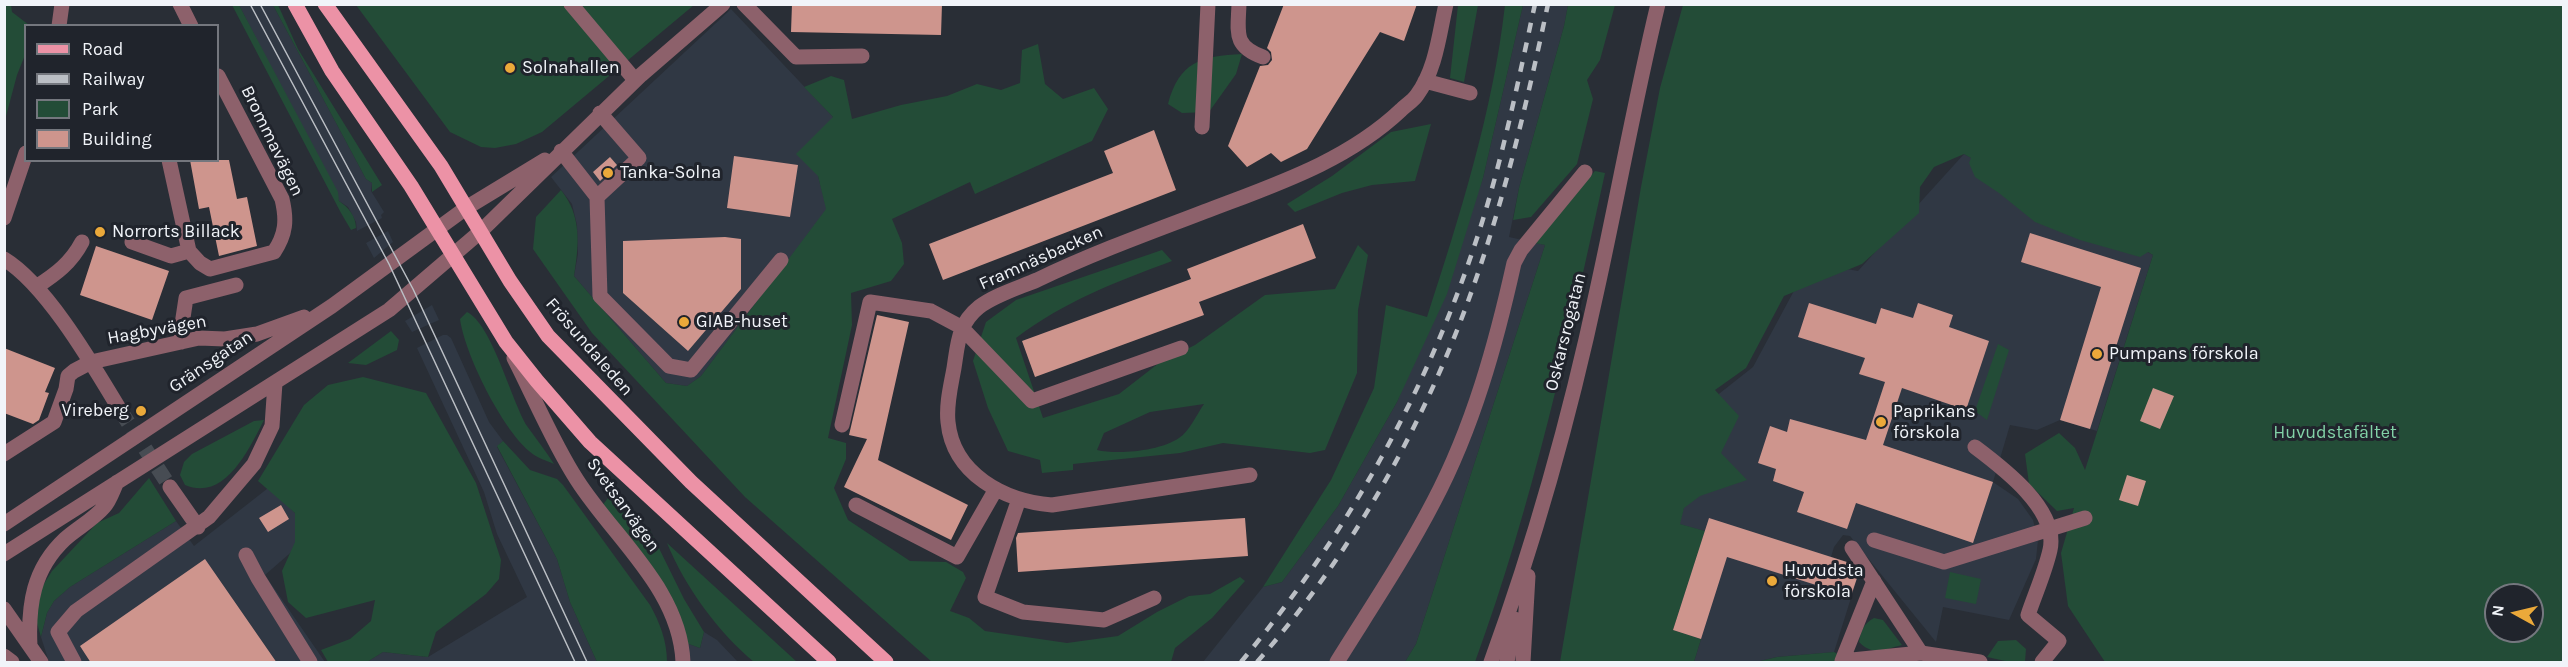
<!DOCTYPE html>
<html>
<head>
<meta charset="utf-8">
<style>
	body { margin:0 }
	#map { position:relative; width:2568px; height:667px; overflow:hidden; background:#292e36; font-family:Karla,sans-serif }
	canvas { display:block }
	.frame { position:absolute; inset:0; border:6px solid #f1f4f9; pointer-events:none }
	.legend { position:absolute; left:24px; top:24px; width:195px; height:138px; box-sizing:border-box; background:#20242c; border:2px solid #74777e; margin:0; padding:8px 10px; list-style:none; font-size:18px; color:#f1f4f9 }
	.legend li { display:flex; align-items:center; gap:12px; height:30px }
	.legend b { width:30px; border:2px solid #74777e }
	.north { position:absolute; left:2484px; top:583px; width:60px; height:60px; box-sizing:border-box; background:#20242c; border:2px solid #74777e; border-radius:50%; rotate:278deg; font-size:16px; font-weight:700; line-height:24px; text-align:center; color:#f1f4f9 }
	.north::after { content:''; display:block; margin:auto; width:21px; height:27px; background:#eba93a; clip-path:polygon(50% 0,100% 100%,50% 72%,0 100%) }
</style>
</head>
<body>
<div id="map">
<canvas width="2568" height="667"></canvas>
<div class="frame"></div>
<ul class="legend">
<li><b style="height:8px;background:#ec92a6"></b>Road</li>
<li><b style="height:8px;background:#bbbfc5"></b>Railway</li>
<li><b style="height:16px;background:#234c37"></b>Park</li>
<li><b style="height:16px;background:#ce958d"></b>Building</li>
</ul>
<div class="north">N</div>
</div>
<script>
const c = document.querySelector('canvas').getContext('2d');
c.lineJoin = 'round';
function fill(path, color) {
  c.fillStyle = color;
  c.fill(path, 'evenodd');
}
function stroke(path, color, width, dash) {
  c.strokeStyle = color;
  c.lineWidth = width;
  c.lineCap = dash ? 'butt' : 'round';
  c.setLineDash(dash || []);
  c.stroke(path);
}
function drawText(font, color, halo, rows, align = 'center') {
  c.font = font + ' Karla,sans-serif';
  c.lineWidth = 6;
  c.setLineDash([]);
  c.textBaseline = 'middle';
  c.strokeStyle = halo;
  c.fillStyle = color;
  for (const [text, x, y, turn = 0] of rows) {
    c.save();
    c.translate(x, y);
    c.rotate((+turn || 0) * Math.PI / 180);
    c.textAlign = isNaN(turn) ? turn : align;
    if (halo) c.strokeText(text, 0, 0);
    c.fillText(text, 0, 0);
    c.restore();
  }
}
fill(new Path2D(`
	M239 5H273L366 179 372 183 371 191 384 212 381 215 382 218 357 231 356 222 348 207 339 201Z
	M1523 5H1568L1564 26 1519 188 1509 237 1545 245 1416 644 1405 662H1203L1263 587 1282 582 1338 506 1397 402 1483 178Z
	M731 9 833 117 818 176 827 209 701 376 687 386 666 383 574 276 578 254 577 225 572 204 551 177Z
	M1964 154 2153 255 2097 431 2060 420 2037 430 2010 425 1993 482 2018 499 2033 520 2038 540 2036 559 2009 620 1943 607 1936 642 1850 536 1843 535 1834 547 1831 557 1861 566 1834 652 1777 657 1756 662H1694L1701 639 1673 630 1704 531 1679 524 1715 397 1753 367 1796 287 1841 268 1858 271Z
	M388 231 393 242 374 258 366 243Z
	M432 305 439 320 412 332 405 321Z
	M443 335H447L451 338 489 422 503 441 497 447 557 559 570 602 597 662H367L383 652 428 657 527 597 497 534 484 492 417 348Z
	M272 485 312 534 265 575 325 662H49L41 637 47 613 54 601 70 587 176 521 194 546Z
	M704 632 717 640 738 662H687L686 643 700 648Z`), '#303844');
fill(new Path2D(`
	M5 4 11 5 12 12 29 25 26 26 25 55 17 75 5 120Z
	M232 5H239L338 192 339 201C348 207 356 216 356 228L351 230 341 213Z
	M273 5H278L298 49 382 185 372 192V183L366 179Z
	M356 5H694L542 132 516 144 495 148 481 147 450 132Z
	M1458 5H1478L1464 82 1450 78Z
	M1505 5H1523L1483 178 1447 294 1397 402 1338 506 1282 582 1263 587 1331 480 1374 388 1386 305 1427 317C1460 215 1493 111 1505 5Z
	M1568 5H1615L1600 60 1587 80 1593 99 1577 164 1531 217 1513 220 1519 188 1564 26Z
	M1683 5H2563V662H2105L2068 606 2061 553 2074 508 2057 511 2029 484 2025 454 2059 433 2075 448 2085 470 2153 255 2148 252 2140 257 2080 240 2035 222 1999 193 1975 177 1969 163 1971 158 1964 154 1934 167 1920 187 1919 213 1862 264 1784 296 1746 368 1715 390 1739 416 1721 453 1747 480 1700 496 1684 508 1680 524 1705 531 1673 630 1701 639 1694 662H1560L1641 187 1660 88ZM2496 595H2532V631H2496Z
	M1038 44 1045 84 1063 99 1094 88 1108 109 1092 141 975 194 970 182 892 219 902 243 904 264 891 281 851 293 852 325 828 438 846 443V459L834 488 848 520 910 561 946 562 963 572 966 578 950 611 969 618 985 631 1067 643 1118 636 1157 612 1189 596 1210 594 1240 577 1245 581 1212 618 1175 648 1171 662H932L745 497 592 333 533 249 536 217 561 190C582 216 579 245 574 276L666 383 687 386 701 376 826 209 818 176 796 154 833 117 804 87 831 76 844 80 852 119 901 105 947 96 977 84 1001 90 1020 83 1022 50Z
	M1242 54 1236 74 1209 112 1182 113 1168 104C1179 62 1201 56 1242 54Z
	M1431 124 1415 181 1372 185 1342 193 1295 212 1287 204 1332 176 1391 132Z
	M1595 171 1605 173C1569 338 1533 504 1475 662H1405L1416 644 1545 245 1534 243 1571 197Z
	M1358 245 1368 255 1358 310 1357 373 1325 450 1310 453 1223 443 1180 453 1073 464V470L1042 473 1040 460 1008 451 988 408 973 361 986 322 1016 300 1162 250 1172 261C1116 282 1065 301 1016 338L1043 418 1119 394 1159 363 1195 345 1265 295 1335 289ZM1204 404C1197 414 1189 432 1179 438 1160 451 1118 455 1097 450L1104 433 1150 412Z
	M467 312C492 324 511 400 527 426 536 439 546 451 554 464 545 460 537 458 529 451 502 428 465 355 460 319Z
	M391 331 399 340 397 350 366 365 348 363Z
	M1998 344 2009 350 1987 420 1975 411Z
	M363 377 426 393 476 483 501 560 499 579 486 594 436 632 428 657 383 652 367 662H328L321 650 350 639 371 621 375 600 306 618 288 602 282 571 295 542V513L258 481 304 405 328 385Z
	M264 420C249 449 225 502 185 485L180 475 184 462 192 454 254 421Z
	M503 441 530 470 557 479 563 485 650 605C660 623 667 641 667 662H597L570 602 557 559 497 446Z
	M149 478 176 521 70 587 54 601 47 613 41 637 34 613 37 595 52 571 97 523 119 513Z
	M608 498 650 530 684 599 704 632 700 648 686 643 602 506Z
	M667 543 797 662H754C718 632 685 587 667 543Z
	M1950 572 1981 579 1976 604 1945 598Z
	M1874 618 1883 620 1902 645C1885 649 1874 657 1859 642 1861 631 1863 624 1874 618Z
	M2016 640 2026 649 2025 662H2010L1987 657 1998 641Z
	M1834 652 1852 662H1756L1777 657Z`), '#234c37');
fill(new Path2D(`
	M792 4H942L941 35 791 32Z
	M1284 4H1417L1404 41 1380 32 1307 149 1281 162 1271 153 1247 167 1228 146 1260 66 1268 65 1272 60 1271 52 1267 48Z
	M1154 130 1176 190 943 280 929 244 1113 173 1104 151Z
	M734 156 798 165 790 217 727 208Z
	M610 157 617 165 600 181 593 172Z
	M190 160H229L237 199 247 197 257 246 219 256 209 207 199 209Z
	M1303 224 1316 258 1199 302 1204 315 1035 377 1022 341 1191 279 1187 269Z
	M2030 233 2141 268 2090 429 2060 420 2101 287 2021 262Z
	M725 237 741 239V289L688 351 623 293V241Z
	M96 246 169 271 152 320 80 295Z
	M1809 303 1876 324 1881 308 1913 318 1918 303 1953 315 1949 327 1989 341 1966 410 1902 388 1883 445 1993 482 1973 543 1856 503 1847 529 1797 512 1804 492 1773 481 1776 469 1758 463 1770 426 1787 432 1790 419 1866 440 1885 382 1859 374 1865 358 1798 337Z
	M877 315 909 322 878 460 968 505 951 540 844 487 867 439 849 435Z
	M4 348 55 368 45 392 49 393 39 420 33 424 4 413Z
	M2153 388 2174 396 2160 429 2140 421Z
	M2127 475 2146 481 2138 506 2119 500Z
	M281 505 289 519 268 532 259 518Z
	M1245 518 1248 556 1018 572 1016 538 1018 533Z
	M1709 518 1850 563 1858 575 1851 596 1727 557 1701 639 1673 630Z
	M205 559 277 663H91L80 646Z`), '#ce958d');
stroke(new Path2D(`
	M120 410 170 487`), '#474c53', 15, [15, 8]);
stroke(new Path2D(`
	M180 4 191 26
	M571 4 635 80
	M744 4 796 57 862 56
	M1239 4C1238 33 1233 46 1263 57
	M59 26 62 4
	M1425 81 1470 93
	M1202 127 1208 4
	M561 151 597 197 600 296 669 366 691 370 781 260
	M169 160 189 251
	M597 197 639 158 600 113
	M4 218 26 153
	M132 242 171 256 189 251 200 263 210 269 274 252C286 234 287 220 282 199L218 76
	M4 259C47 285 94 367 120 410
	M36 287C56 274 71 263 82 242
	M182 342 181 331 186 298 236 285
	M514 358C534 397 553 443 577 480 614 538 680 589 683 662
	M842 425 870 302 931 311 961 327 1032 401 1181 348
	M1975 447C2003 468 2059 510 2050 550 2045 572 2035 594 2028 615L2059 641 2042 662
	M4 454 54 422 66 389 68 376 74 371 91 362 199 338 225 339 257 334 304 317
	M1250 475 1052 505C1004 501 953 474 948 422 946 404 951 385 954 368 958 343 958 324 979 307 995 295 1018 288 1037 280 1093 253 1151 232 1209 210 1277 184 1347 161 1401 110 1406 105 1413 101 1417 95 1436 69 1439 35 1446 4
	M170 487 198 527
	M1019 499 985 597 1023 612 1104 620 1154 598
	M856 505 957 557 996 489
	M4 524 332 306 466 208 545 160
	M1874 540 1944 562 2085 518
	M1852 548 1921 653 1980 662
	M4 554 389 310 480 232 641 75 723 4
	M246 555 258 578 310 662
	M1874 581 1842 661 1921 653
	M4 609 41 662
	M30 646C28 605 33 569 65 539 77 528 93 520 104 507 110 501 113 490 117 482
	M4 656 12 662
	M74 662 58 632 76 611 209 517 254 464 272 426 275 383
	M1337 662C1370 609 1405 557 1434 501 1473 427 1496 344 1514 263L1521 250 1585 172
	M1491 662C1535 541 1570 416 1597 290 1618 195 1635 99 1658 4
	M1507 662 1515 619
	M1523 662 1528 576`), '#8d616b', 15);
stroke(new Path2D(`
	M295 4 332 71 411 186 506 342 537 381 590 442 829 662
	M325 4 441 166 510 281 548 336 691 482 886 662`), '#ec92a6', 15);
stroke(new Path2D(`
	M250 4 389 264 575 662
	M260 4 413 289 587 662`), '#bbbfc5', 1.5);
stroke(new Path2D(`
	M1241 662C1346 536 1426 394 1477 238 1502 162 1518 82 1535 4
	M1257 662C1338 570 1402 463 1449 350 1495 240 1523 121 1548 4`), '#bbbfc5', 4.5, [10, 10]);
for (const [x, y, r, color] of [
	[510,68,6,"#eba93a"],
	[608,173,6,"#eba93a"],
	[100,232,6,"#eba93a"],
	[684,322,6,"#eba93a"],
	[2097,354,6,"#eba93a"],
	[141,411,6,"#eba93a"],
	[1881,422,6,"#eba93a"],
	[1772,581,6,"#eba93a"]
]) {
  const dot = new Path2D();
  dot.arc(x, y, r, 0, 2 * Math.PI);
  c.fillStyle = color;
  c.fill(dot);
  stroke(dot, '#20242c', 2);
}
drawText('18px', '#f1f4f9', '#20242c', [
	["Solnahallen",522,68],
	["Tanka-Solna",620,173],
	["Norrorts Billack",112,232],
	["GIAB-huset",696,322],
	["Pumpans förskola",2109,354],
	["Vireberg",129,411,"right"],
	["Paprikans",1893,412],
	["förskola",1893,433],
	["Huvudsta",1784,571],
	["förskola",1784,592]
], 'left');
drawText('18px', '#f1f4f9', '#20242c', [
	["Brommavägen",272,141,64],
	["Framnäsbacken",1041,258,-24],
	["Hagbyvägen",157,330,-10],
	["Oskarsrogatan",1566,332,-76],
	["Frösundaleden",589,347,49],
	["Gränsgatan",211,362,-34],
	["Svetsarvägen",623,505,54]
]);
drawText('18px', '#82d2a7', '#20242c', [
	["Huvudstafältet",2335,433]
]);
</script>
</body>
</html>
